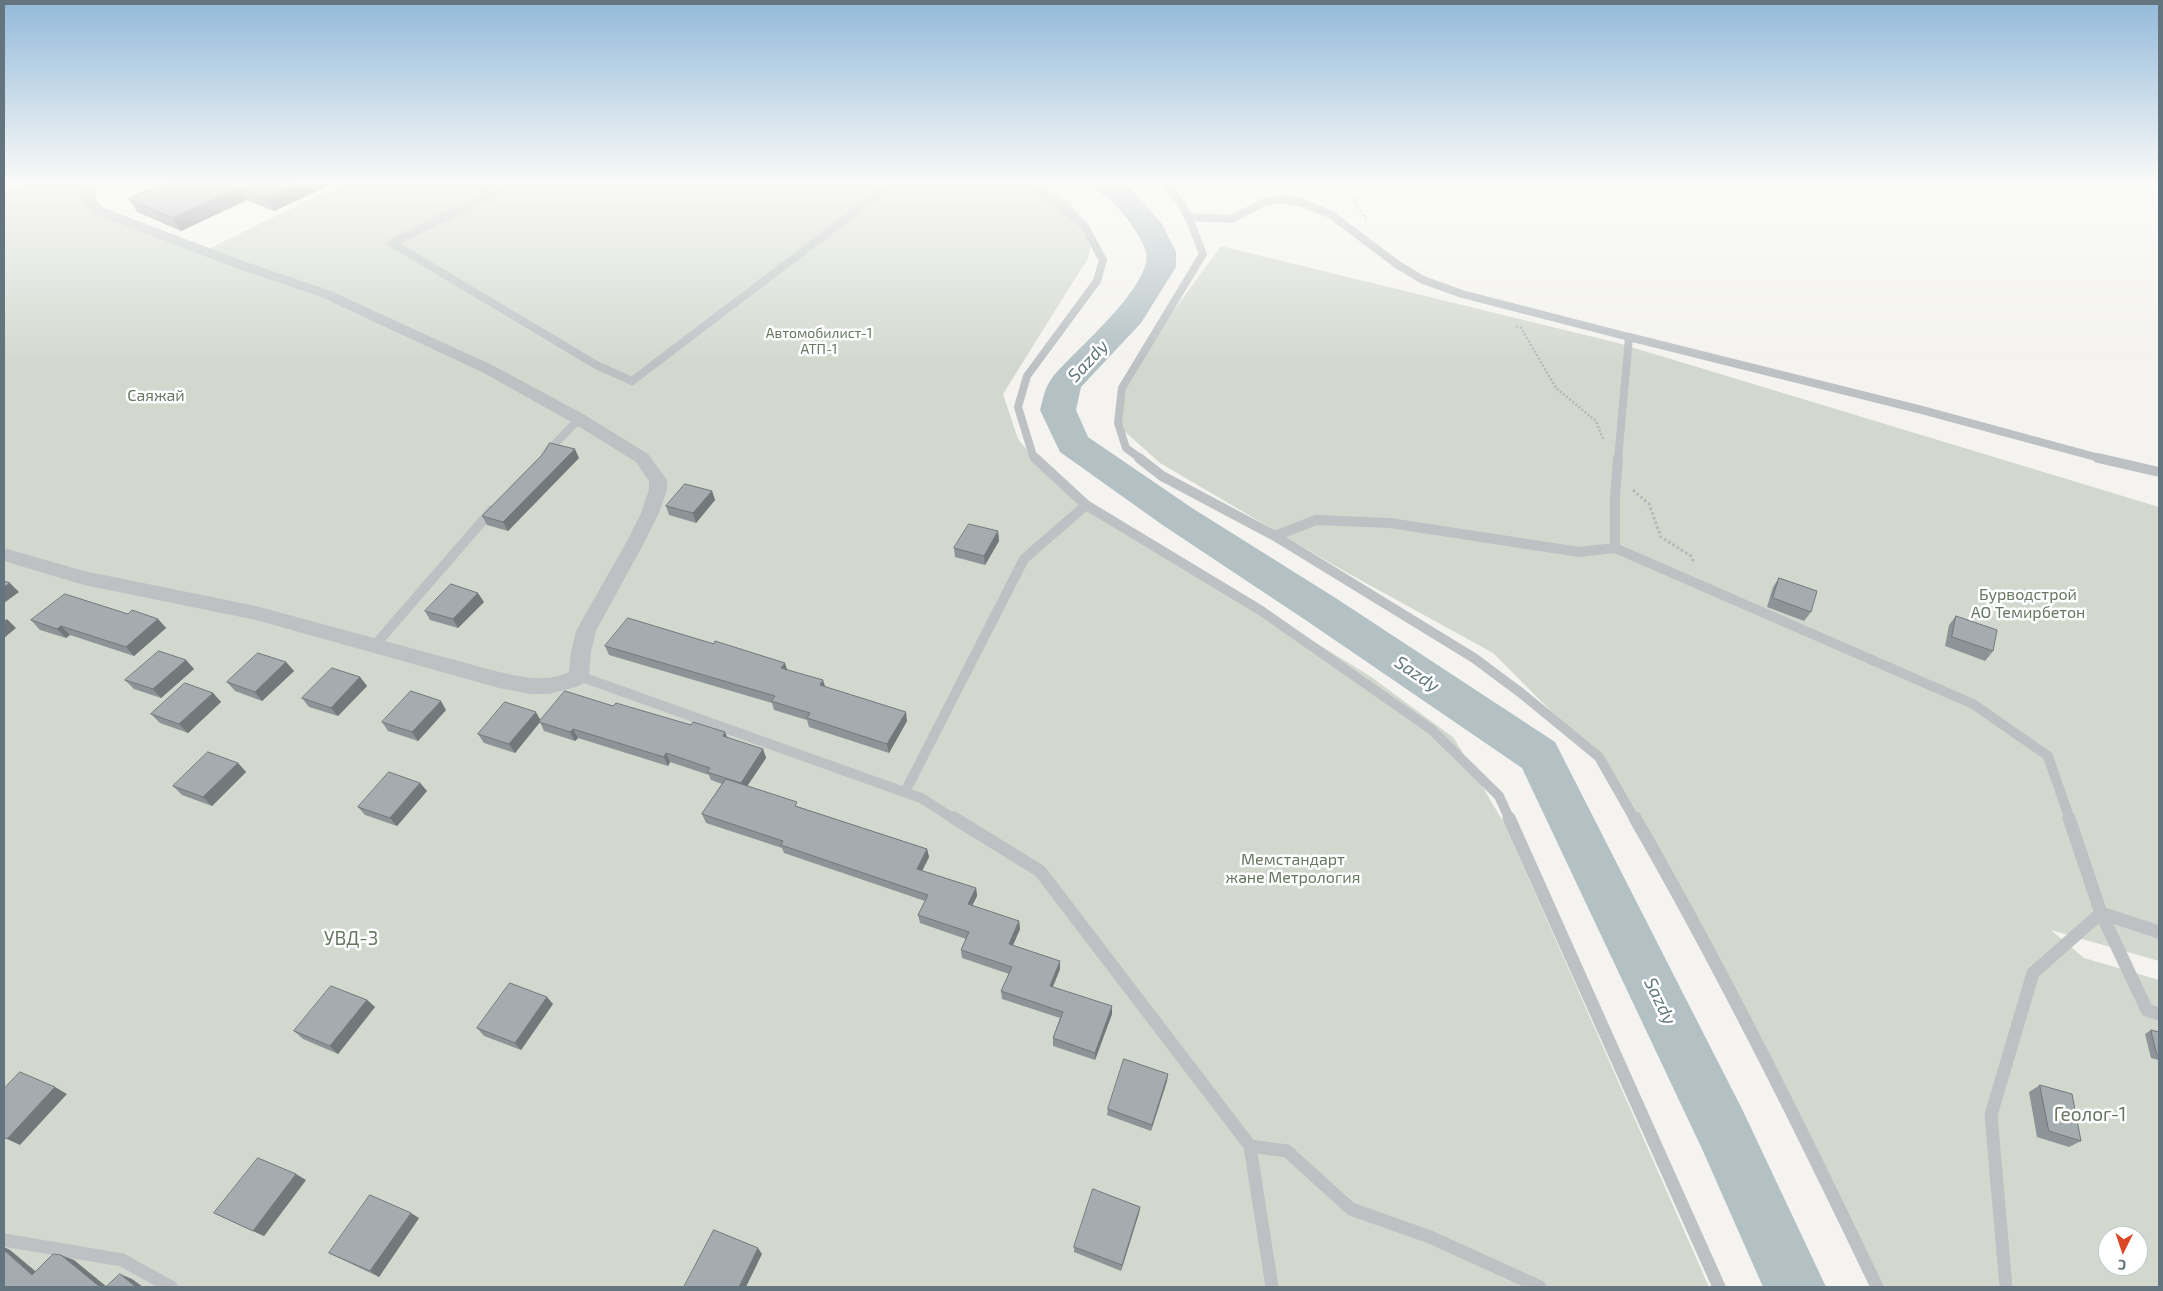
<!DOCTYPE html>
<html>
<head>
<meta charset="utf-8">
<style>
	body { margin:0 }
	#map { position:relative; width:2163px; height:1291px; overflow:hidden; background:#f4f3ef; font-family:"Exo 2",sans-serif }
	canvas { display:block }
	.frame { position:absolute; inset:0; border:5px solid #64757f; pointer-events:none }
	.north { position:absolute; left:2098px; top:1226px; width:50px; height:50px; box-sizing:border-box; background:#fff; border:1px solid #c1c8cc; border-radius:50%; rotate:184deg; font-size:14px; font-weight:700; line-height:20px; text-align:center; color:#64757f }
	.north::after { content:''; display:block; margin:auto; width:18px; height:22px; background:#db4828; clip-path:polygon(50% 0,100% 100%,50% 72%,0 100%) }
</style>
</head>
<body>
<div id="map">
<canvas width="2163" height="1291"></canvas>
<div class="frame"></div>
<div class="north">С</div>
</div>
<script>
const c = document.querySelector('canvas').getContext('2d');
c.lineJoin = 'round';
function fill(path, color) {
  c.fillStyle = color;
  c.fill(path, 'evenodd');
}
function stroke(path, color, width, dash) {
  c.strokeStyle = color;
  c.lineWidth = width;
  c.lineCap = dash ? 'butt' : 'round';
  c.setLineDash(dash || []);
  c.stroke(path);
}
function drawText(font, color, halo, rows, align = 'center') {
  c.font = font + ' "Exo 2",sans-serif';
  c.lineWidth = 5;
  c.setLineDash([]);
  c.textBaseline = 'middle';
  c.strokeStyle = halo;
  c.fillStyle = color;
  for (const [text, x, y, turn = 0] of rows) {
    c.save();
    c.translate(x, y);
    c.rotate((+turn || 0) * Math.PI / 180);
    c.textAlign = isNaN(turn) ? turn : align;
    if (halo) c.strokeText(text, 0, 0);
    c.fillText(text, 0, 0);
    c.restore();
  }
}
fill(new Path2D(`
	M33 183H93L99 211 204 251 344 183H1039L1071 203 1093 234 1088 258 1003 394 1018 439 1055 483 1370 676 1454 738 1505 825 1709 1287H4V190Z
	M1221 246 1618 343 2159 507V961L2051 930 2084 958 2159 980V1287H1877L1604 764 1493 653 1344 571 1160 463 1122 429 1120 401 1128 373ZM2108 1236H2138V1266H2108Z`), '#d3d8cf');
fill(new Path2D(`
	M1089 183H1123L1130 188 1162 224 1176 252V267L1141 323 1081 387 1076 410 1088 437 1192 508 1334 597 1555 742 1743 1111 1826 1287H1763L1703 1151 1522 768 1304 619 1164 526 1060 452 1040 410C1043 399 1045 387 1052 378 1071 353 1159 282 1145 249 1137 231 1125 213 1110 200 1103 194 1095 191 1089 183Z`), '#b3c0c4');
stroke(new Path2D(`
	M1344 183 1367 221
	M1516 326 1521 328 1556 388 1596 421 1603 439`), '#b5b8ba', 2.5, [2, 2]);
stroke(new Path2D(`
	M1633 490 1649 504 1661 537 1691 556 1694 563`), '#b5b8ba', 3, [2.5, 2.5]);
stroke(new Path2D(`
	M1030 183 1084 225 1103 260 1097 281 1027 376 1018 407 1033 456 1037 459
	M1188 217 1231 219 1265 202 1282 199 1300 202 1330 214 1398 265 1423 280 1462 294 1629 337
	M392 243 598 366 632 381 893 183
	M392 243 515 183
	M545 454 579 419
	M1141 459 1126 448 1118 423 1122 388 1203 254C1193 229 1185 200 1163 183
	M1618 459 1629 337 1922 410 2103 459`), '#bdc1c4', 8);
stroke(new Path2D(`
	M1035 458 1086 505 1260 610 1432 730 1499 796 1510 820
	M1139 458 1162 476 1275 536 1316 520 1390 523 1579 552 1615 548
	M1618 458 1615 496V548L1973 704 2048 756 2070 820
	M2098 458 2159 472
	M1275 536 1474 658 1521 693 1599 757 1635 820
	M375 645 492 510
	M579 676 921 798 956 820
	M905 792 1024 559 1086 505`), '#bdc1c4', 10);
stroke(new Path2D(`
	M954 818 1040 871 1250 1146 1272 1287
	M1509 818 1719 1287
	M1635 818C1723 971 1801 1128 1877 1287
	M2069 818 2101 913 2159 932
	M1250 1146 1287 1151 1351 1209 1430 1237 1540 1287
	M4 1240 122 1260 171 1287
	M2006 1287 1991 1115 2033 973 2101 913 2147 1010 2159 1014`), '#bdc1c4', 13);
fill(new Path2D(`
	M83 183H97L95 201 104 208 243 261 331 291 494 366 585 415 648 454 667 480V490L659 513 645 541 596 631 591 652 589 676 586 682 576 687 549 694H530L499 688 256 620 84 585 4 561V548L84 571 256 606 499 672C523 677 546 683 569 672L571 652 576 631 627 541 641 513 649 490V481L636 462 573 423 482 372 321 297 233 267 94 214 81 201Z`), '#bdc1c4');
fill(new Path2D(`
	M164 183H334L274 211 247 200 181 231 137 212 129 199Z
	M468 183H502L483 192Z
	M579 458 508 531 487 525 482 516Z
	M712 491 715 500 696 523 669 515 666 506Z
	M998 531 999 541 985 565 955 557 954 548Z
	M1779 578 1811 612 1804 621 1767 607 1773 587Z
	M484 602 458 628 430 620 425 611Z
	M128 614 158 619 166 628 134 656 70 635 66 638 40 630 31 620Z
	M1956 616 1993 651 1985 661 1945 646 1949 625Z
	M605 646 787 670 825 687 907 721 889 753 809 727 807 720 774 710 772 703 609 655Z
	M186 660 194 669 161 698 134 689 125 680Z
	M286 662 294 671 262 701 235 691 227 682Z
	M360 677 367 686 338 716 309 707 302 698Z
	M213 693 221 702 188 733 160 723 151 714Z
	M613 706 728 738 763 749 766 758 747 786 799 807 927 849 929 857 922 871 976 888 977 896 972 906 1019 921 1020 929 1013 945 1060 969 1053 987 1112 1014 1095 1060 1053 1046V1038L1060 1018 1002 999 1001 991 1009 974 962 958 961 950 966 939 920 923 918 915 925 901 784 853 782 848 706 823 702 814 722 784 711 780 709 775 670 762 668 766 578 738 575 741 544 731 540 722 515 753 484 743 478 734Z
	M446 710 418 741 388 731 382 722Z
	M238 763 246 772 212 806 182 795 173 786Z
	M420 783 427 791 397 826 365 815 358 807Z
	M367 1000 375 1007 338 1054 303 1039 294 1031Z
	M553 1004 521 1050 484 1036 477 1028Z
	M2151 1030 2159 1032V1060L2151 1058 2145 1034Z
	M1167 1081 1151 1131 1107 1115 1108 1109Z
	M2040 1085 2081 1141 2069 1147 2037 1137 2029 1092Z
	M306 1180 264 1236 214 1213Z
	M1140 1207 1139 1213 1121 1271 1074 1252V1247Z
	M419 1218 379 1277 339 1258 329 1253Z`), '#8d9497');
fill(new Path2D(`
	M299 183H334L274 211 267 198Z
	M480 183H502L483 192Z
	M239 187 247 200 181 231 172 218Z
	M575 449 579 458 508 531 503 522Z
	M712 491 715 500 696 523 693 513Z
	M998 531 999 541 985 565 984 556Z
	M10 583 19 592 4 603V587Z
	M478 593 484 602 458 628 453 619Z
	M7 619 16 628 4 638V621Z
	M158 619 166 628 134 656 126 647Z
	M61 626 70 635 66 638 57 629Z
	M186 660 194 669 161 698 153 689Z
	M286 662 294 671 262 701 255 692Z
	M785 663 788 672 781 668Z
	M360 677 367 686 338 716 331 708Z
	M823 680 826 689 820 685Z
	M213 693 221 702 188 733 179 724Z
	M441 701 446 710 418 741 412 732Z
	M536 712 541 721 515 753 509 744Z
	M906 712 907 721 889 753 887 744Z
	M573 729 578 738 575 741 570 732Z
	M725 732 729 741 723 736Z
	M763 749 766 758 744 791 741 783Z
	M666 753 670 762 668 766 664 757Z
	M238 763 246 772 212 806 203 797Z
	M420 783 427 791 397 826 390 818Z
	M927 849 929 857 919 877 917 869Z
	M976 888 977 896 969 912 968 904Z
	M1019 921 1020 929 1010 952 1009 944Z
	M1060 961V969L1050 993V986Z
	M547 997 553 1004 521 1050 515 1043Z
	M367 1000 375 1007 338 1054 330 1046Z
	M1112 1006V1014L1095 1060V1053Z
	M1168 1074 1167 1081 1151 1131 1152 1125Z
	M55 1087 67 1094 20 1145 7 1139Z
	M296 1174 306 1180 264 1236 253 1231Z
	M1140 1207 1139 1213 1121 1271 1122 1265Z
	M411 1213 419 1218 379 1277 370 1271Z
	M4 1247 10 1250 46 1280 32 1275 4 1250Z
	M758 1248 762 1254 746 1287H739Z
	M61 1255 74 1260 107 1287H100Z
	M120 1274 132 1279 143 1287H136Z`), '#73787b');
const building = new Path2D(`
	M164 183H299L267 198 239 187 172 218 129 199Z
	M550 443 575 449 503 522 482 516 543 454Z
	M685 484 712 491 693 513 666 506Z
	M969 524 998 531 984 556 954 548Z
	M1779 578 1817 591 1811 612 1773 598Z
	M4 581 10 583 4 587Z
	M451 584 478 593 453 619 425 611Z
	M65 594 128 614 132 610 158 619 126 647 61 626 57 629 31 620Z
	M1956 616 1997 630 1993 651 1952 637Z
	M628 618 714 644 715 641 785 663 781 668 823 680 820 685 906 712 887 744 807 718 810 713 771 701 775 696 605 646Z
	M159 651 186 660 153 689 125 680Z
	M258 653 286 662 255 692 227 682Z
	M332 668 360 677 331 708 302 698Z
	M185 683 213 693 179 724 151 714Z
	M411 691 441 701 412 732 382 722Z
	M565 691 613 706 616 703 691 725 693 722 725 732 723 736 763 749 741 783 707 772 710 768 666 753 664 757 573 729 570 732 539 722Z
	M505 702 536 712 509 744 478 734Z
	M208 752 238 763 203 797 173 786Z
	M389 772 420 783 390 818 358 807Z
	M726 779 797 802 795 806 927 849 917 869 976 888 968 904 1019 921 1009 944 1060 961 1050 986 1112 1006 1095 1053 1053 1038 1063 1012 1001 991 1012 967 961 950 969 932 918 915 928 895 781 845 783 841 702 814Z
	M510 983 547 997 515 1043 477 1028Z
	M331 986 367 1000 330 1046 294 1031Z
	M2151 1030 2159 1032V1055L2157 1054Z
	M1124 1059 1168 1074 1152 1125 1108 1109Z
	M20 1072 55 1087 7 1139 4 1137V1089Z
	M2040 1085 2072 1094 2081 1141 2049 1131Z
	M258 1158 296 1174 253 1231 214 1213Z
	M1093 1189 1140 1207 1122 1265 1074 1247Z
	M370 1195 411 1213 370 1271 329 1253Z
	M714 1230 758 1248 739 1287H684Z
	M4 1250 32 1275 53 1254 61 1255 100 1287H4Z
	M120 1274 136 1287H106Z`);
fill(building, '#a4acb0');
stroke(building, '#73787b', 1);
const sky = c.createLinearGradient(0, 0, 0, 364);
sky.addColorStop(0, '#93b9da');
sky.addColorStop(0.5, '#fafaf8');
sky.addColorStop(1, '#fafaf800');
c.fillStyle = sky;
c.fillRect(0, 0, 2163, 364);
drawText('14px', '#677762', '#fff', [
	["Автомобилист-1",819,333],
	["АТП-1",819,349]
]);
drawText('16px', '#677762', '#fff', [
	["Саяжай",156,396],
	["Бурводстрой",2028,595],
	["АО Темирбетон",2028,613],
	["Мемстандарт",1293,860],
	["және Метрология",1293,878]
]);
drawText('italic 18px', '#5f777d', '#fff', [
	["Sazdy",1088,361,-47],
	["Sazdy",1417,674,34],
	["Sazdy",1660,1001,64]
]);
drawText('19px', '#677762', '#fff', [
	["УВД-3",351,939],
	["Геолог-1",2090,1115]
]);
</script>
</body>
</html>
